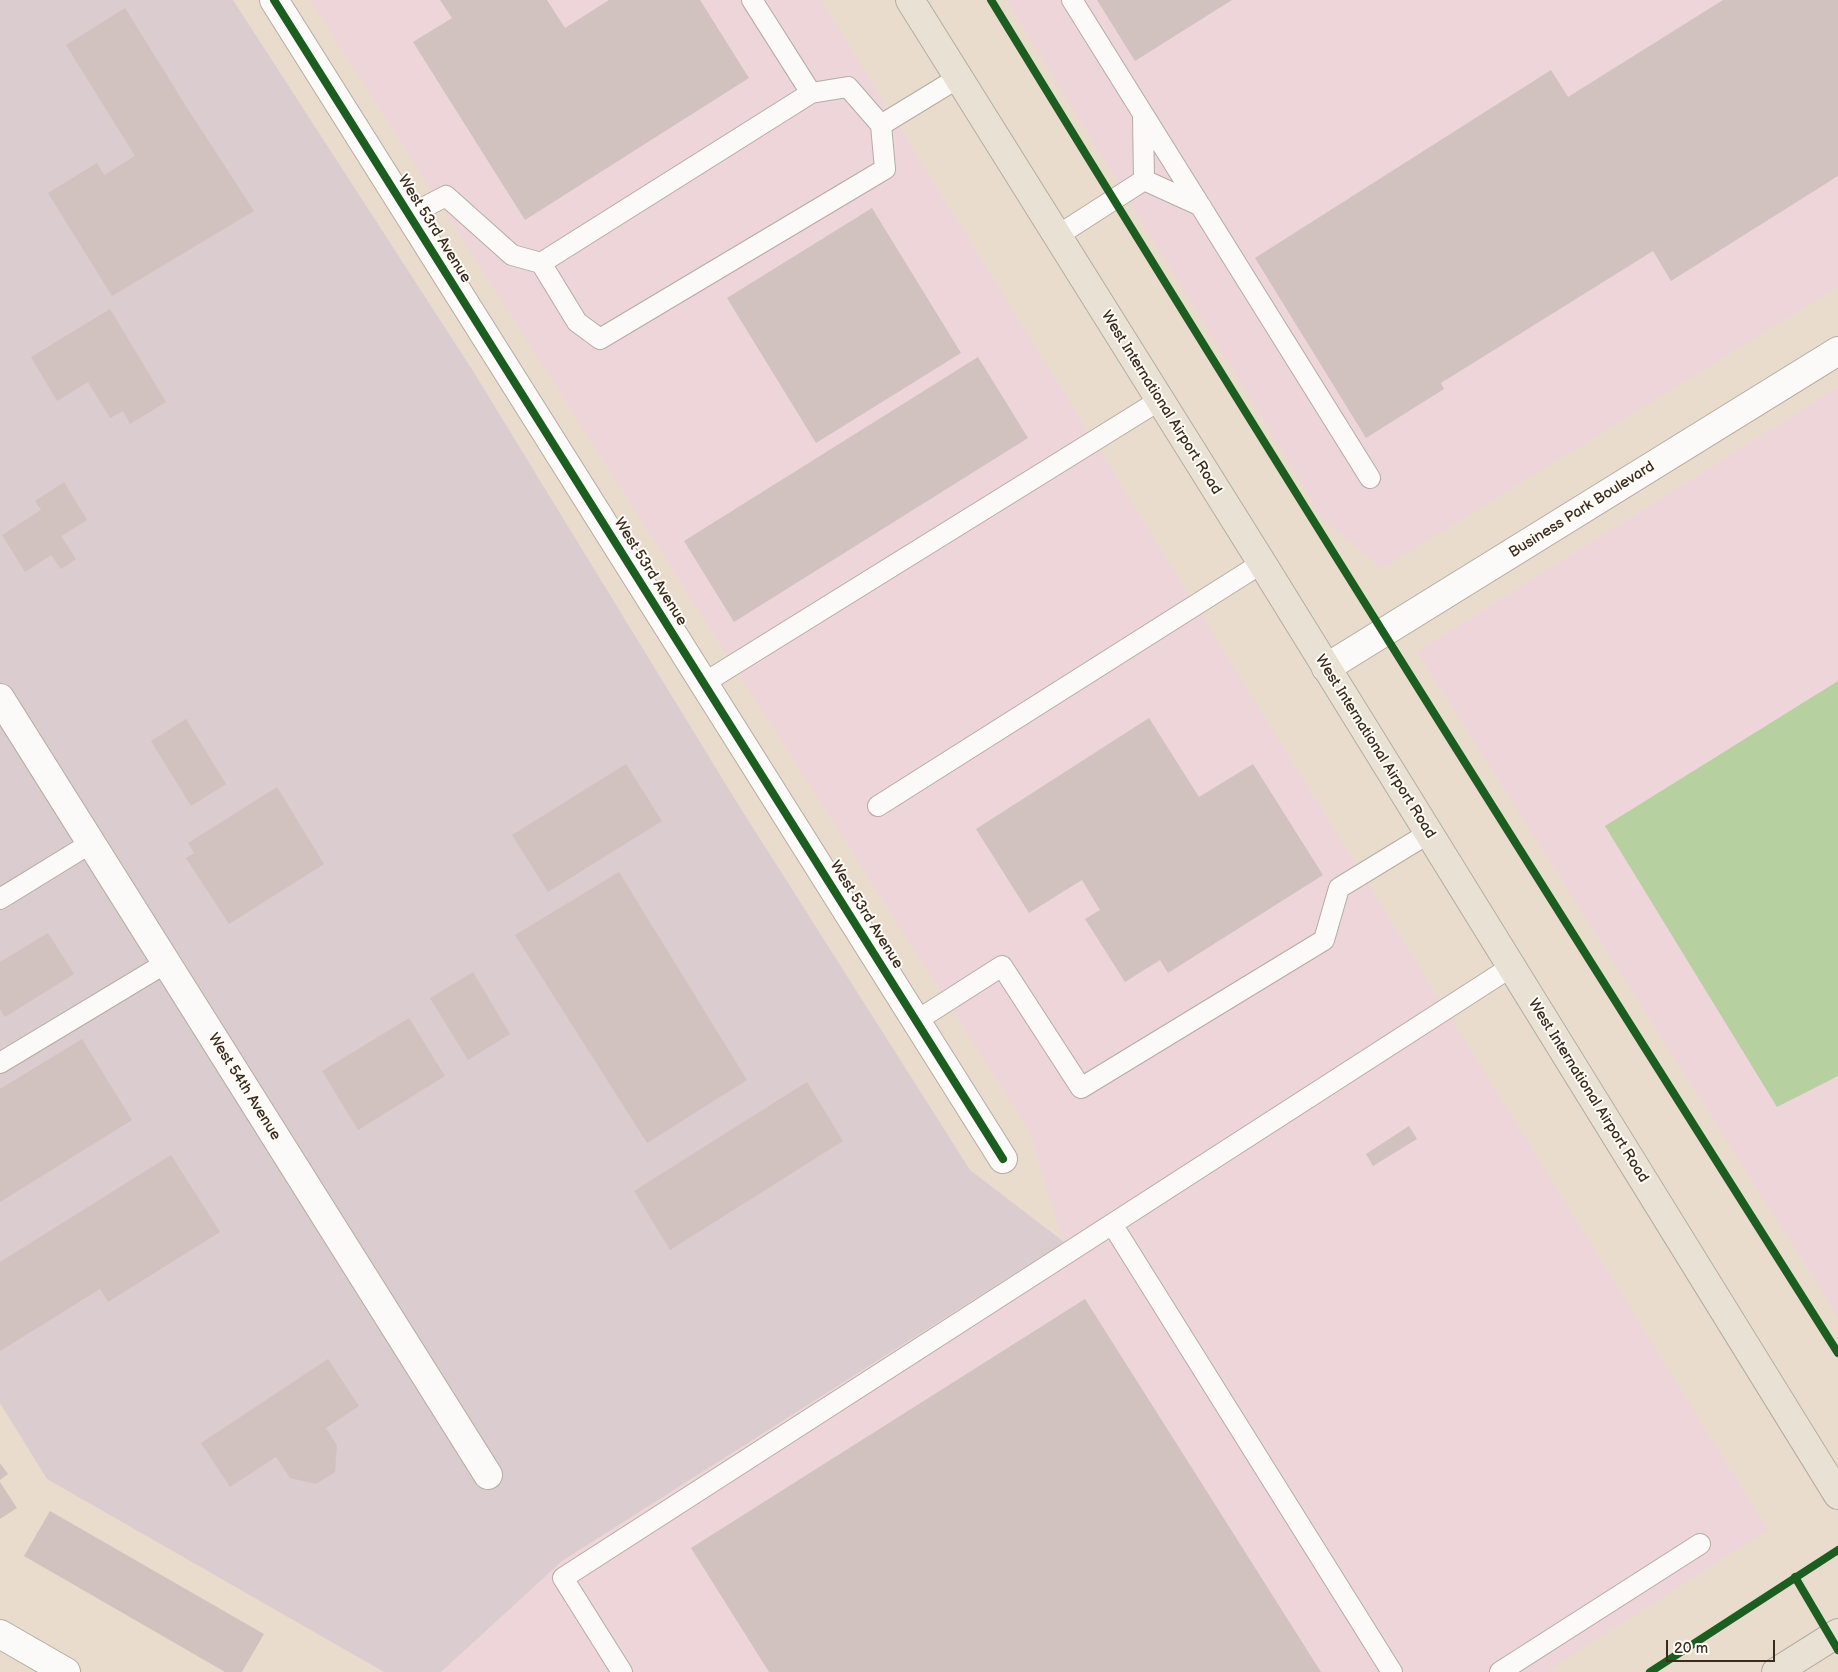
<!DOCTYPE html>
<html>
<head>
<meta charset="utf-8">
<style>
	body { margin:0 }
	#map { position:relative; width:1838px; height:1672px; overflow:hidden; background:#e9dccd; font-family:"Balsamiq Sans",sans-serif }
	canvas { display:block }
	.scale { position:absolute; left:1666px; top:1640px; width:109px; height:22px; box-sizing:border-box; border:2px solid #3b2a1e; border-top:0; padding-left:6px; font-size:15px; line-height:18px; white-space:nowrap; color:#3b2a1e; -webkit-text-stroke:4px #fdfcf7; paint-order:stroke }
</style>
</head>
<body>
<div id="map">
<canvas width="1838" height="1672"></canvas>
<div class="scale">20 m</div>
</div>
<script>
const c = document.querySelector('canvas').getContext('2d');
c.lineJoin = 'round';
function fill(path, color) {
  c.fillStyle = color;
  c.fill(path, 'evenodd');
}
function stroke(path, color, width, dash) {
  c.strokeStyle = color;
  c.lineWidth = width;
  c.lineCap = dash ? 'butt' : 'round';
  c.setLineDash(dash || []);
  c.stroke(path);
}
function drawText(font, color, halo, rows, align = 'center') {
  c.font = font + ' "Balsamiq Sans",sans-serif';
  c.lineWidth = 4;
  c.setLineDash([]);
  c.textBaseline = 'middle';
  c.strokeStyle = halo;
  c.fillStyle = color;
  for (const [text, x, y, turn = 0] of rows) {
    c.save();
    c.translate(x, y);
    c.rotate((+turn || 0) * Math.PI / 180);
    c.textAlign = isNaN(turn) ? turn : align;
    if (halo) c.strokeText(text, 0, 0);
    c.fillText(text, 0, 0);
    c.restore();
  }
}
fill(new Path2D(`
	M310 0H821L1768 1530 1546 1672H441L562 1561 1063 1241 1028 1129Z
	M1006 0H1838V287L1382 569 1321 518 1300 480Z
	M1838 387V1317L1417 652Z`), '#edd5d9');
fill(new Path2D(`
	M0 0H233L473 371 736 801 970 1170 1064 1242 562 1561 441 1672H384L47 1479 0 1403Z`), '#dacccf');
fill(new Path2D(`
	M1838 681V1076L1777 1107 1605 826Z`), '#b6d09f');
fill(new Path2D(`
	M440 0H547L565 28 609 0H700L749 78 525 220 413 42 452 18Z
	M1097 0H1232L1135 61Z
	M1723 0H1838V176L1671 281 1653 251 1441 383 1444 389 1366 438 1255 258 1551 70 1568 97Z
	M125 8 189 111 254 211 112 296 48 193 97 163 104 175 135 156 66 45Z
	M872 208 961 353 816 443 727 298Z
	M110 309 166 402 130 424 123 411 110 418 88 382 57 401 31 357Z
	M978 357 1028 438 734 622 684 541Z
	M64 482 87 520 61 536 76 559 61 569 51 555 25 572 2 535 41 510 35 501Z
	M1149 718 1199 797 1253 764 1323 875 1168 973 1160 960 1125 982 1085 919 1100 910 1082 880 1029 913 976 829Z
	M186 719 226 784 191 806 151 741Z
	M626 764 662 821 548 892 512 835Z
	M277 787 324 864 229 924 186 858 194 853 188 843Z
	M619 872 747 1080 647 1143 515 935Z
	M48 933 74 974 5 1017 0 1009V962Z
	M473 972 510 1034 468 1060 430 998Z
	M409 1018 445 1076 358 1130 322 1071Z
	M82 1039 132 1120 0 1202V1089Z
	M807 1082 843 1141 670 1250 634 1191Z
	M1409 1126 1417 1139 1373 1166 1366 1154Z
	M171 1155 220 1232 108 1302 100 1289 0 1351V1262Z
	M1085 1299 1321 1672H769L691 1548Z
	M328 1359 359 1406 326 1428 337 1445 335 1472 316 1484 290 1478 276 1457 230 1487 201 1443Z
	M0 1463 8 1474 0 1480Z
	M0 1482 17 1508 0 1519Z
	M50 1511 264 1634 242 1672H225L24 1556Z`), '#d2c2bf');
const lane = new Path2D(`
	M752 0 811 93
	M1072 0 1370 478
	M1143 114 1144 180
	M881 125 885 169 600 339 577 322 541 263 811 93 848 87 881 125 958 78
	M1144 180 1201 206
	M409 215 446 196 512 255 541 263
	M1057 236 1144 180
	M704 683 1160 400
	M878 806 1262 563
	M0 899 91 843
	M916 1021 1002 966 1081 1088 1324 940 1339 888 1429 833
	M0 1063 166 963
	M1112 1224 1392 1672
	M622 1672 563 1578 1511 967
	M1500 1672 1700 1544`);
const street = new Path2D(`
	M274 0 1003 1159
	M1326 668 1838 351
	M0 698 488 1475
	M0 1634 66 1672`);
const primary = new Path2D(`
	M910 0 1262 563 1838 1495
	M1776 1672 1838 1633`);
stroke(lane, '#b5aca1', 22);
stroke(street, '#b5aca1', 30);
stroke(primary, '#b5aca1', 30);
stroke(lane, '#fcfaf8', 20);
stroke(street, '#fcfaf8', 28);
stroke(primary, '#eae1d5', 28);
stroke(new Path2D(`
	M274 0 1003 1159
	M991 0C1269 454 1553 903 1838 1353
	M1795 1577 1838 1650
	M1650 1672 1838 1550`), '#1b5e20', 8);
drawText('15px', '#3b2a1e', '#fdfcf7', [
	["West 53rd Avenue",434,229,58],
	["West International Airport Road",1161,403,58],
	["Business Park Boulevard",1582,510,-32],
	["West 53rd Avenue",650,572,58],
	["West International Airport Road",1375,747,58],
	["West 53rd Avenue",866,915,58],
	["West 54th Avenue",244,1087,58],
	["West International Airport Road",1588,1091,58]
]);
</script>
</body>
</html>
